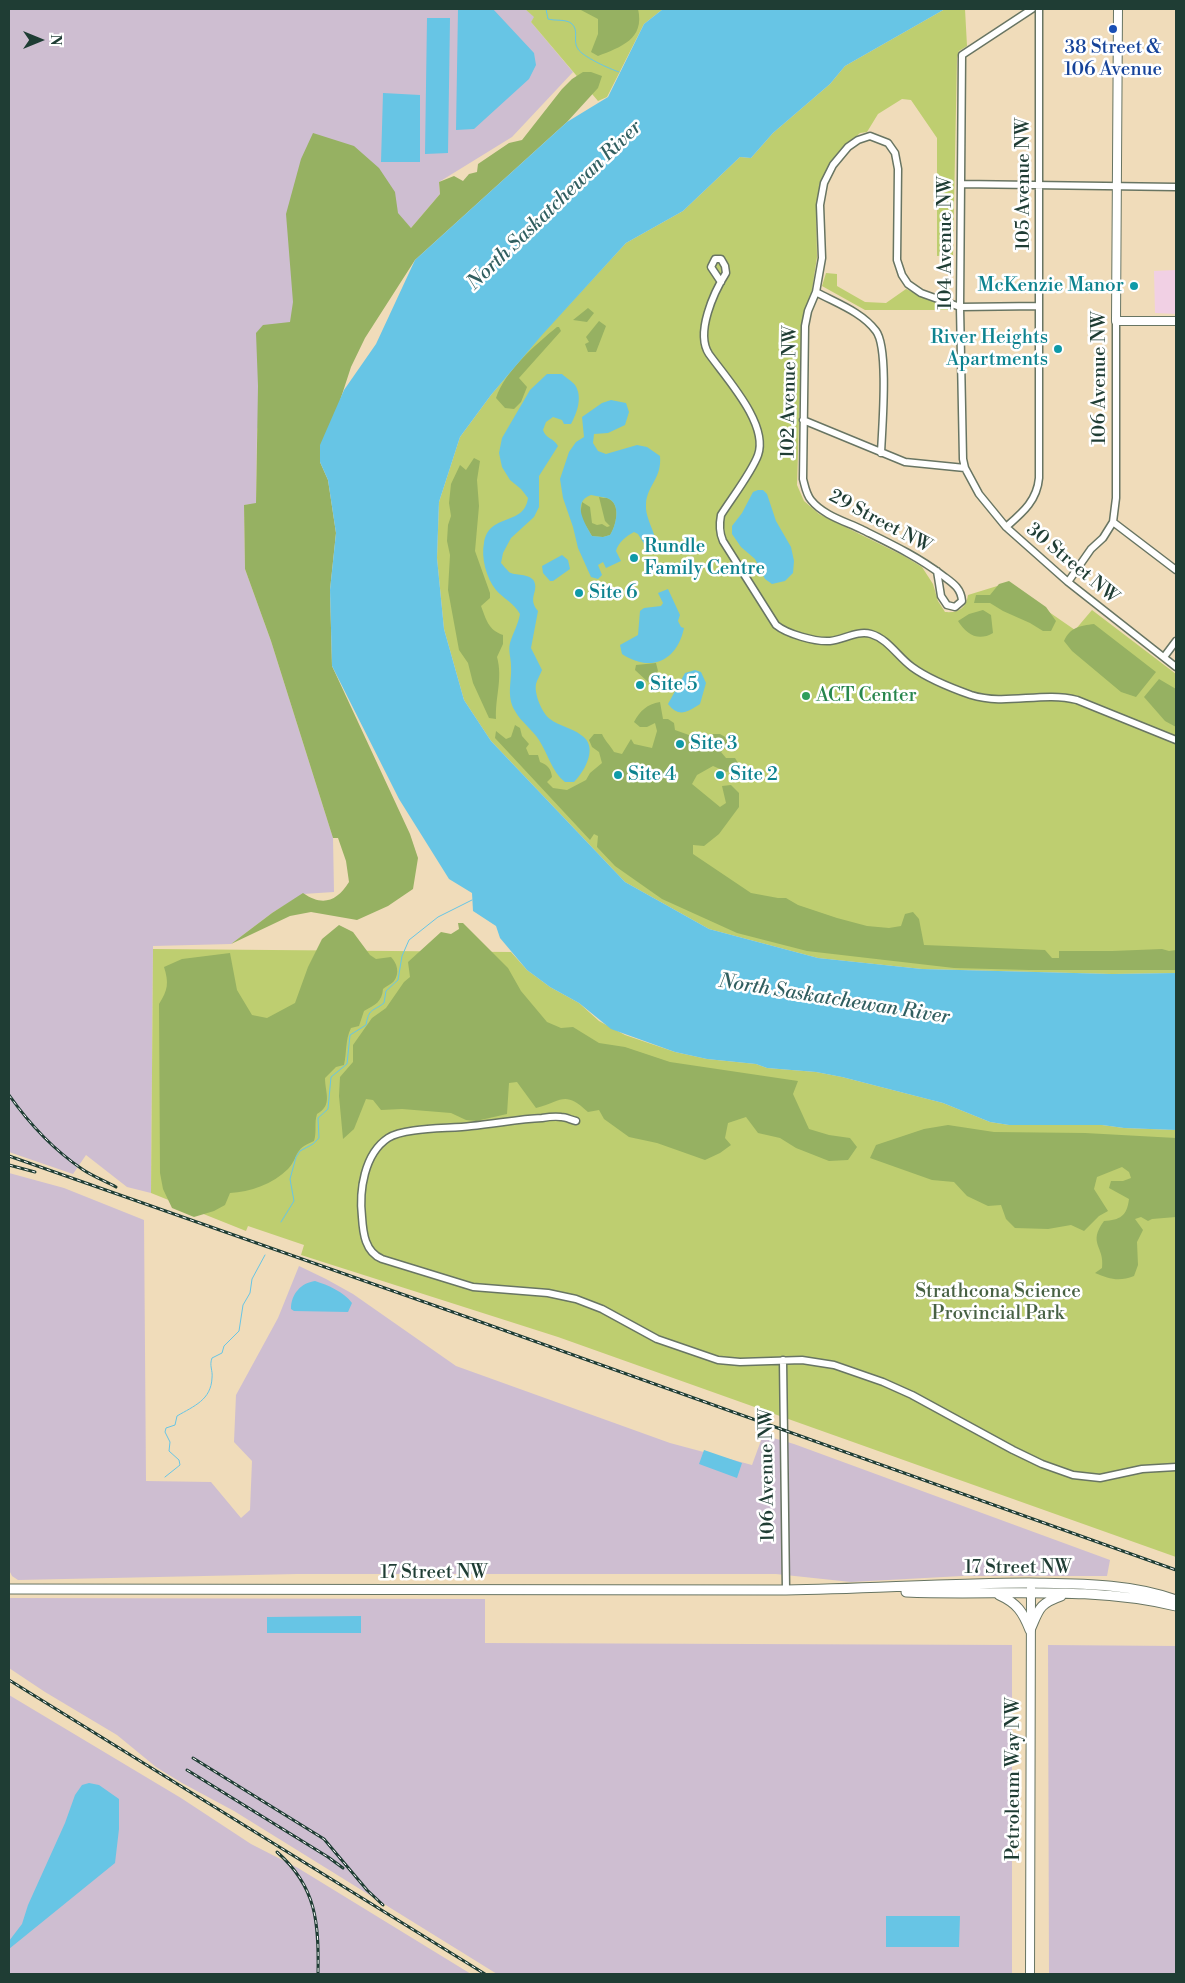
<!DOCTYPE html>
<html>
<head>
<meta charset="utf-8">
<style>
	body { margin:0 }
	#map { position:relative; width:1185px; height:1983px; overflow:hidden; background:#f0dcba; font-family:"Libre Bodoni",serif }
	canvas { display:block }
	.frame { position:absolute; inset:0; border:10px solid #1f3d34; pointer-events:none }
	.north { position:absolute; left:15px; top:15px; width:50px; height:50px; -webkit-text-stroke:4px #fff; paint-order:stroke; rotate:90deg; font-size:14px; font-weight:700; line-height:20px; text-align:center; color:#1f3d34 }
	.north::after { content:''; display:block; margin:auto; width:18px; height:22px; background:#1f3d34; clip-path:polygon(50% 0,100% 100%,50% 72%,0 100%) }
</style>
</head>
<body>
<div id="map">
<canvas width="1185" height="1983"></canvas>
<div class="frame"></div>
<div class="north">N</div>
</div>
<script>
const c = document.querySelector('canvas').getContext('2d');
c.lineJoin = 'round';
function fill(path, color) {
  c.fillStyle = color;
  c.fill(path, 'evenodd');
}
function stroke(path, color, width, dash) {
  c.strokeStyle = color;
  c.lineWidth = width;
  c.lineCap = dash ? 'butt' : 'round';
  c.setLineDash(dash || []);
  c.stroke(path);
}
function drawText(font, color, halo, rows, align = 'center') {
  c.font = font + ' "Libre Bodoni",serif';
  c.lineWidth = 5;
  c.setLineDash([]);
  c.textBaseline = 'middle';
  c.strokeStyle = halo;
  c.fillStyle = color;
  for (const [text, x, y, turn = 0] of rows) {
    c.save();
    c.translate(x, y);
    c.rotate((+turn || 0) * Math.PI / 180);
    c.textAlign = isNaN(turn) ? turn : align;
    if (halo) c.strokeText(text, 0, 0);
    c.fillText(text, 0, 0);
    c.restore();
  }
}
fill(new Path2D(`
	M1176 270V314L1155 313 1154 271Z`), '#f1d0e4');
fill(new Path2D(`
	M9 9H525L535 17 531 22 573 72 512 137 439 182 440 194 411 228 405 222 257 429 256 504 244 505 245 569 271 641 333 838 334 892 303 894 272 913 231 944 153 946 151 1193 127 1187 86 1155 73 1174 9 1152Z
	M9 1173 64 1188 144 1220 146 1481 211 1482 241 1518 250 1510 252 1461 234 1442 236 1395 278 1318 299 1266 326 1279 353 1294 456 1366 670 1443 752 1465 763 1435 794 1444 1110 1560 1107 1576H962L851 1582 776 1574H297L18 1580 12 1576 9 1570 10 1333 9 1330Z
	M9 1598 485 1599V1643L1012 1645V1974H497L234 1811 182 1783 156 1767 117 1735 45 1692 9 1668Z
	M1048 1645 1176 1646V1974H1049Z
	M9 1695 181 1798 251 1844 298 1868 471 1974H9Z`), '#cebed1');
fill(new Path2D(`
	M525 9H663L644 24 607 97 598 101 531 22 534 17Z
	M945 9H965L967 46 959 51 957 58 953 255 937 256V138L911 100 902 99 878 114 867 132 860 133 834 158 821 180 819 191 816 204 817 257 812 290 802 328 797 485 804 501 819 514 904 556 922 567 933 584 938 601 945 612C958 613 966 609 968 595L1007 583 1075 630 1092 610 1176 674V973L1112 974 922 969 818 958 709 929 625 882 491 741 464 700 444 629 437 558 439 502 460 437 491 395 542 334 626 243 683 211 740 157 751 158 773 133 830 84 845 66Z
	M826 273 837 274V286L865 302 886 303 906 289 952 310H865L822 286Z
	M153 949 511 952 527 970 550 987 579 1003 599 1021 625 1035 675 1052 707 1059 756 1064 767 1068 816 1072 842 1077 943 1103 990 1122 1009 1125H1102L1124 1128 1176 1130V1557L558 1337 301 1255 304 1245 248 1226 246 1231 151 1193Z`), '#bece70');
fill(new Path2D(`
	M579 9H638C645 39 621 47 598 56L591 52 598 34V19Z
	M583 72H591L602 76 598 88 567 122 415 260 365 338 351 367 320 462 328 480 336 533 330 590 332 666 410 834 418 858 413 889 388 906 357 920 311 912 290 916 231 944 272 913 303 893C323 907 337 901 349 882L346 861 338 838H333L271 641 245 569 244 505 256 503 258 386 256 333 263 325 290 322 293 302 286 214 301 159 313 133 354 146 379 168 395 192 398 213 411 228 440 194 439 182 454 176 463 181 469 174 477 172 478 164 509 143 522 140 562 89 572 79Z
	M588 308 594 313 587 322 573 320Z
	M599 321 606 326 596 352H588L585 344 589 342 586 337Z
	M557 327H559L561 331 519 378 527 387 521 402 514 409 505 408 496 398C505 371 535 345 557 327Z
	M474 458 480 461 477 480 479 506 475 551 490 593V598L481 606C486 619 488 630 503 635V644L497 657C503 679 495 697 496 719L489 718 473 683 468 663 459 650 448 590 450 555 447 541 448 525 451 516 449 503 451 484 460 465 466 470Z
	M599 497C602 498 605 498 607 498 622 503 616 526 610 535L603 537 592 536 580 516 582 502 590 507 592 523 597 525 602 524 607 527 610 526 605 521Z
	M1009 581 1046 607 1056 621 1051 631H1043L1030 623 1003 611 990 603H974L976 595H990L999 584Z
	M983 610 991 615 993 633C978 642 966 634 958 621L969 614Z
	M1094 624 1156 672 1136 697 1121 692 1072 651 1064 641C1070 627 1080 626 1094 624Z
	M656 663 658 671 648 682 635 670 636 665Z
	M1159 679 1176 689V727L1165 721 1144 697Z
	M660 702 663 719H668L674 723 675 730 689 735 701 748 711 734H720L727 738 729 744 721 752 726 758H735L738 763 734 769 727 772 713 766 697 775 692 784 720 807 726 803 722 786 731 785 739 793V807L719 834 704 846 693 845V854L751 893 778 898H786L798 905 837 918 867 926 889 928 901 926 905 914 913 912 919 919 924 945 1045 950 1052 958H1059V951H1112L1162 949 1169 951 1176 950V970H1029L954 968 807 951 737 933 662 899 615 866 597 847 598 836 594 834 590 840 495 738 496 731 506 739 511 737 515 725 520 728 522 736 529 744 526 748 529 755H538L540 762C548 765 551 769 552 777L547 782 553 788 567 790 586 780 590 773 602 763 599 752 592 747 589 740 594 734H602C605 741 610 745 614 752L622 754 631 739 634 744 652 748 657 731 655 723 647 727H640L634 722C640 711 647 704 660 702Z
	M458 923H463L508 968 521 991 547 1022 561 1028 573 1027 599 1043 625 1047 670 1062 798 1081 793 1094 809 1129 829 1135 850 1138 857 1147 848 1160 829 1161 796 1148 780 1138 758 1133 746 1117 728 1123 725 1138 731 1145 720 1153 705 1160 657 1143 629 1137 604 1119 599 1110 588 1112C564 1090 563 1101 536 1108L517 1082 509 1083 507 1114 476 1121 466 1120 451 1113 402 1109 381 1110 373 1100 366 1099 354 1129 343 1139 339 1096 340 1077 353 1062V1045L372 1018 386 1008 404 982 410 977 408 962 441 932 451 934 459 929Z
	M339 925 353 932 370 955 376 959 391 957C397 963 400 973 394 981 392 984 386 986 383 989 382 1002 375 1005 364 1011L359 1026 351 1028C345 1040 347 1052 344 1065L336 1067 325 1078C325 1093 333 1105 317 1114 314 1123 317 1132 314 1141 292 1150 300 1156 288 1169 273 1184 250 1192 230 1193L225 1205 214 1211 194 1217 172 1208 163 1189 160 1173 159 1004C168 990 169 983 164 967L182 959 230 953 237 990 252 1015 267 1018 295 1003 308 967 322 939Z
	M948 1125 994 1132 1085 1133 1176 1138V1217L1152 1219 1148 1221 1141 1217 1135 1219 1143 1230 1137 1242 1138 1265 1134 1276C1119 1282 1109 1279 1095 1273L1102 1268C1105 1246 1087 1244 1104 1221 1120 1220 1127 1216 1129 1199L1109 1188 1111 1181H1123L1131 1178 1129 1172 1122 1167 1097 1177 1094 1189 1108 1211 1099 1216 1084 1231 1071 1225 1048 1229 1015 1228 1006 1219 1001 1205 988 1206 967 1196 954 1182 932 1180 870 1158 876 1145 924 1129Z`), '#96b162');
fill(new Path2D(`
	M458 9H493L534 53 536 65 529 79 474 129 456 130Z
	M663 9H945L845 66 830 84 773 133 751 158 740 157 683 211 626 243 542 335 491 395 460 437 439 502 437 558 444 629 464 700 491 741 625 882 709 929 818 958 922 969 1112 974 1176 973V1130L1124 1128 1102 1125H1009L990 1122 943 1103 842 1077 816 1072 767 1068 756 1064 707 1059 675 1052 611 1029 579 1003 550 987 527 970 500 938 496 926 473 911 472 893 449 879 399 799 332 666 330 590 336 533 328 480 320 462V445L344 390 376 344 415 260 567 122 608 97 644 24Z
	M427 18H450L448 153 425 154Z
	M383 93 420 95V162H381Z
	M547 374H562C566 378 572 381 575 385 583 397 577 413 571 424H564L562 420 553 417 546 422 543 430C546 439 554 438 558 446L539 476V507L534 517 511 538 503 553 501 563C503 565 506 569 509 572 515 576 529 573 534 581 539 592 527 598 538 611L531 648 542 670C540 675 537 680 536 684 534 694 542 713 550 719 559 726 572 728 581 735 599 746 585 771 574 782H565C552 772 548 754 539 740 532 729 521 722 515 711 506 696 512 682 511 666 511 658 508 651 510 643 513 633 518 625 520 614 514 603 504 599 496 590 486 578 481 557 484 543 489 512 524 527 528 498L521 489 510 480 502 467 499 453 502 438 530 390Z
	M611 400 626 403 629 412 625 425 608 433 594 434 593 443 598 451 606 454 637 445 647 447 660 456C662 479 647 485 646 504 645 516 652 526 655 538L654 542 646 547 638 534 634 532C626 536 618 543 616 551L621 561 606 568 603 562 598 565 602 575 598 579 591 577 578 548 573 527 563 498 560 479 569 452 576 442 584 437 582 417 602 403ZM591 495C596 496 602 497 607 498 622 503 616 526 610 535L603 537 592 536C585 524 571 502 591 495Z
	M758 490H763L767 494 776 521 791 547 794 561 793 573 785 581 772 584 765 579 755 559 741 547 732 534V526L742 513 753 492Z
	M562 555 568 560 570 569 553 581H550L543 573 542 566Z
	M668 589 680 615 678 621 681 627 684 628C677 661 651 673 622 654L620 645 638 635 640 611 644 608 661 606 663 603 658 593Z
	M695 670 701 672 706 683 700 704C687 712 679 718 668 704L685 673Z
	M315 1281C328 1285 344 1292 352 1303L348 1312 294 1311 291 1309C291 1294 301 1283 315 1281Z
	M704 1450 742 1463 737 1478 699 1464Z
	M361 1616V1633H267V1617Z
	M89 1783 99 1785 119 1799V1829L115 1863 9 1949V1941L22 1924 28 1905 65 1823 75 1795 82 1785Z
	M886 1916H960L959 1947H886Z`), '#67c5e5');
stroke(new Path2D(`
	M546 9 548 19C555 21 565 19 571 23 580 30 572 41 578 49 583 57 610 69 619 72
	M281 1222 294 1201 290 1179 296 1157 300 1151 313 1144 319 1138 318 1118 328 1109 331 1077 347 1064 350 1035 366 1025C369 1008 372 1012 384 1003L386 991 398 980 402 956 409 940 438 917 472 900
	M165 1477 180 1465 179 1460 169 1451 170 1442 165 1432 166 1428 175 1425 177 1416C194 1406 211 1400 212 1378 213 1370 209 1366 212 1358L222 1353 224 1346 239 1331 243 1305 250 1293 252 1279 265 1255`), '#67c5e5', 1);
const minor = new Path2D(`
	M1032 9 962 55 960 307 963 459 965 468 979 494 1006 527 1068 582 1176 667
	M961 184 1176 187
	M721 282 711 267 715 259H721L725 266 726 273C714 292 695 333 709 354 726 378 769 424 758 455 752 472 731 499 721 515 719 525 719 532 723 541L776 625C787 634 815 642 830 641 843 640 857 630 871 634 888 639 898 657 912 667 927 678 954 689 971 695 1006 706 1042 691 1077 700L1176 740
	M816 292C836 303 862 312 876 331 889 348 882 429 881 453
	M803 420 905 462 965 468
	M1113 522 1176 570
	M1006 527C1022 513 1037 501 1039 478V9
	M937 571 941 596 947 605 955 607 962 601C961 587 951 582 942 575 917 556 889 543 861 529 844 521 823 515 811 500 806 494 805 486 803 479L805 326 808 311 816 292 822 258 820 205 824 183 833 165 848 147 858 140 870 136 888 143 895 153 898 169 897 260 902 275 908 284 921 293 960 307 1039 306
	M1068 582 1091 549 1103 538 1113 522 1116 498V321
	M1164 657 1176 641
	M576 1121C571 1120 566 1117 561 1117 555 1116 548 1117 542 1118 518 1119 495 1124 471 1126 450 1129 405 1127 388 1138 364 1154 359 1191 362 1217 363 1233 365 1252 382 1259L473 1287 548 1293 576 1299 602 1309 657 1339 718 1360 740 1362 802 1360 834 1365 883 1382 912 1395 1013 1450 1042 1464 1073 1475 1100 1478 1142 1469 1176 1467
	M783 1360 786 1590`);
const tertiary = new Path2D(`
	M1118 9 1116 321H1176
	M1030 1974 1031 1588`);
const secondary = new Path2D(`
	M9 1589 786 1590C867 1589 948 1583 1029 1583 1078 1584 1130 1583 1176 1600
	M906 1592C996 1596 1088 1585 1176 1606
	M999 1595C1017 1603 1023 1612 1030 1630
	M1030 1630C1039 1610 1038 1604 1061 1596`);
stroke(minor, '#687563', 9);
stroke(tertiary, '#687563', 10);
stroke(secondary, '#687563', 11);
stroke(minor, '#fff', 6);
stroke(tertiary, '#fff', 8);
stroke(secondary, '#fff', 9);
const rail = new Path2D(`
	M9 1095C28 1122 54 1150 82 1169 92 1176 105 1181 116 1187
	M9 1156 450 1311 1176 1570
	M9 1165 35 1172
	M9 1680 485 1974
	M193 1758 324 1839 367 1890 383 1905
	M187 1770 328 1857 343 1868
	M277 1852C317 1887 319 1924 318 1974`);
stroke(rail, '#1f3d34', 3);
stroke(rail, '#fff', 1, [4]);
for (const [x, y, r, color] of [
	[1113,29,5,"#1a4fb4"],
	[1134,286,5,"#0f9aa8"],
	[1058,349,5,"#0f9aa8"],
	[634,558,5,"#0f9aa8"],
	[579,593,5,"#0f9aa8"],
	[640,685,5,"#0f9aa8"],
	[806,696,5,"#2e9e5b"],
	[680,744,5,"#0f9aa8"],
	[618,775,5,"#0f9aa8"],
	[720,775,5,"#0f9aa8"]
]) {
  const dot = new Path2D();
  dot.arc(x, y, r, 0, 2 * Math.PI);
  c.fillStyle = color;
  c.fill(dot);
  stroke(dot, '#fff', 2);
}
drawText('19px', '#164399', '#fff', [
	["38 Street &",1113,48],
	["106 Avenue",1113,70]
]);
drawText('19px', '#1f3d34', '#fff', [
	["105 Avenue NW",1024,184,-90],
	["104 Avenue NW",946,243,-90],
	["106 Avenue NW",1100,378,-90],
	["102 Avenue NW",790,392,-89],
	["29 Street NW",880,522,28],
	["30 Street NW",1072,564,40],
	["106 Avenue NW",768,1475,-91],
	["17 Street NW",1018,1568],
	["17 Street NW",434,1573],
	["Petroleum Way NW",1014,1779,-90]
]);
drawText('19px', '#0d838f', '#fff', [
	["McKenzie Manor",1124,286,"right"],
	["River Heights",1048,338,"right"],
	["Apartments",1048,360,"right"],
	["Rundle",644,547],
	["Family Centre",644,569],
	["Site 6",589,593],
	["Site 5",650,685],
	["Site 3",690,744],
	["Site 4",628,775],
	["Site 2",730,775]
], 'left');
drawText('19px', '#27864d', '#fff', [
	["ACT Center",816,696]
], 'left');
drawText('19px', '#476143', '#fff', [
	["Strathcona Science",998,1292],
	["Provincial Park",998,1314]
]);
drawText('italic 20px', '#315f60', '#fff', [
	["North Saskatchewan River",555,206,-44],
	["North Saskatchewan River",834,1000,9]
]);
</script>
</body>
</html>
